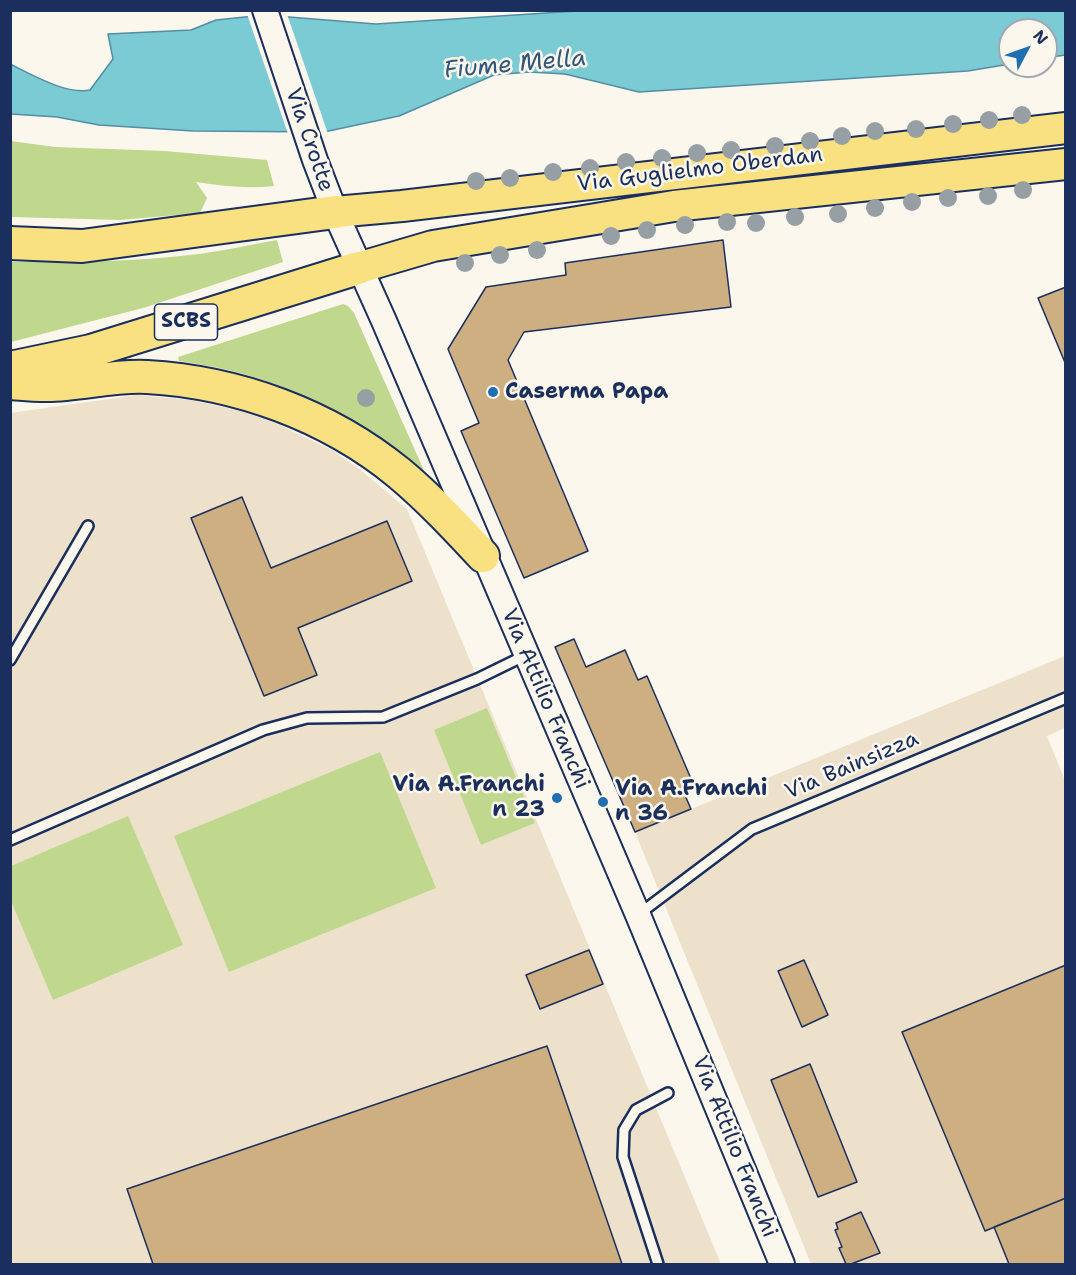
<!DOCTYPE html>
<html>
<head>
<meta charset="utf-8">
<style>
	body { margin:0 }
	#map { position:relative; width:1076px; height:1275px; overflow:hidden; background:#fbf7ec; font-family:"Shantell Sans",sans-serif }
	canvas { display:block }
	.frame { position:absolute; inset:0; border:12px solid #1b2f5e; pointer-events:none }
	.north { position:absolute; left:998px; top:18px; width:60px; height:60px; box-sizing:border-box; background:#fbf7ec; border:2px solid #a1a7b3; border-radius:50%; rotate:49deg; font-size:16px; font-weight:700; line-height:24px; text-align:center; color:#1b2f5e }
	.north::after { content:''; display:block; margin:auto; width:21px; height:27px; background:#1f6fb2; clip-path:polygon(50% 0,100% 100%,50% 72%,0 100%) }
</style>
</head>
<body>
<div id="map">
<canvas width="1076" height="1275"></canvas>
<div class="frame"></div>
<div class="north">N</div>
</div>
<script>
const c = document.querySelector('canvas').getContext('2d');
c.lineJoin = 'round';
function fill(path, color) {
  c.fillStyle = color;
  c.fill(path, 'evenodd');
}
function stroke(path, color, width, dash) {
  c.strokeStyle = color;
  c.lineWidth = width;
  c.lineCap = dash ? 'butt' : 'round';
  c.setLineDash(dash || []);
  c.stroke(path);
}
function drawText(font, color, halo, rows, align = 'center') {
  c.font = font + ' "Shantell Sans",sans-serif';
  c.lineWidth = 5;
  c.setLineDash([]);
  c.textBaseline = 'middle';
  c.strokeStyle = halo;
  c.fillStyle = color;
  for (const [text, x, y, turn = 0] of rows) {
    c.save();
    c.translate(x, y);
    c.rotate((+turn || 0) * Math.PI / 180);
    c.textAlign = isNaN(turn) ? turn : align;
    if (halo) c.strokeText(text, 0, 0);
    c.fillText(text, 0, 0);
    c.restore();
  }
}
fill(new Path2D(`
	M137 395 191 400 245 412 275 423 332 450 358 468 407 509 721 1264H11L10 413Z
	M1065 656V728L1047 736 1066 783 1065 1264H811L635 832Z`), '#ede1cc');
fill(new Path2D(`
	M11 141 55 147 165 151 267 160 274 186C248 189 222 186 196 182L207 198 200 213 120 220 11 217Z
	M277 240 283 262 143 308 11 342 10 262C71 262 131 262 190 255 219 252 248 245 277 240Z
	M343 304 348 306 354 313 426 475 423 476C352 411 275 374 179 361L178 357Z
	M487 708 535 823 481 845 434 730Z
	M380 752 436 888 229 972 174 836Z
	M128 816 183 945 53 1000 11 901V866Z`), '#c0d88e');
const water = new Path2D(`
	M592 10 1065 11V55L1046 58V30H1010V64L968 71 639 92 565 74 529 72 494 75 399 116 324 132 193 131 99 125 57 117 11 114 10 64C32 75 67 95 90 90L113 59 108 34 191 30 216 20 264 15 376 24Z`);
fill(water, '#7acbd4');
stroke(water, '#548da5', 1.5);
fill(new Path2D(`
	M264 12 287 14 328 134H288L247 14Z`), '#fbf7ec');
const building = new Path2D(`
	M723 240 731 307 524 332 508 360 588 551 524 578 461 431 479 423 448 349 486 287 566 275 565 263Z
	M1066 287V365L1038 298Z
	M242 497 271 568 387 521 412 581 298 628 317 675 264 696 191 518Z
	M574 639 586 667 625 650 638 680 647 676 695 788 684 793 691 809 635 832 555 647Z
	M589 950 603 984 540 1009 526 975Z
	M804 960 828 1015 802 1027 778 971Z
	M1066 965V1198L985 1231 902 1032Z
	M547 1046 622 1264H153L127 1189Z
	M810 1064 857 1182 818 1197 771 1080Z
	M1066 1198V1264H1009L994 1227Z
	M861 1212 880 1253 851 1264H846L839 1248 842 1247 835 1230 838 1229 836 1223Z`);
fill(building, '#cdaf81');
stroke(building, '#1b2f5e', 1.5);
const service = new Path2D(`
	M10 660 88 526
	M10 840 263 730 307 718 383 717 477 679 526 655
	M639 914 752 829 1066 698
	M658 1264 623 1157 624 1130 636 1110 668 1093`);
const tertiary = new Path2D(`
	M265 10 315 160 335 212 384 321 638 915 782 1264`);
const primary = new Path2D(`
	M335 212 402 206 1066 128
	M358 268 433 246 674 206 1066 164`);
const trunk = new Path2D(`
	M10 243 82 246 335 212
	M10 368 91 351 358 268
	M10 383C23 384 35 385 47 385 80 385 113 375 147 377 237 382 328 415 399 473 429 498 456 527 483 556`);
stroke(service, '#1b2f5e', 14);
stroke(tertiary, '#1b2f5e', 28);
stroke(primary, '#1b2f5e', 34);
stroke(trunk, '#1b2f5e', 36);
stroke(service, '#fbf7ec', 9);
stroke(tertiary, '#fbf7ec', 24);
stroke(primary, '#f9e181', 30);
stroke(trunk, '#f9e181', 32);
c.fillStyle = '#96a0a4';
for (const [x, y] of [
	[1022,115],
	[989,120],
	[953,124],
	[916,129],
	[875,131],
	[842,136],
	[810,141],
	[775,146],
	[731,150],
	[697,153],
	[662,158],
	[626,162],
	[590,168],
	[553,172],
	[510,178],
	[476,181],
	[1023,190],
	[988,196],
	[948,198],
	[912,202],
	[875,208],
	[838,214],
	[795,217],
	[727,222],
	[756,223],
	[685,225],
	[647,230],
	[611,236],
	[537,250],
	[500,255],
	[465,263],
	[366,398]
]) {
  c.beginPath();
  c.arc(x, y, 9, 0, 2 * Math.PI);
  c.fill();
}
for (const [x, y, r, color] of [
	[493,392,6,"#1f6fb2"],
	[557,798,6,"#1f6fb2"],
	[603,802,6,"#1f6fb2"]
]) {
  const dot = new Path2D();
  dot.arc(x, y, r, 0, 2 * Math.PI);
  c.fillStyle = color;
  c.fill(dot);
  stroke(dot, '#fbf7ec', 2);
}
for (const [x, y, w] of [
	[186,322,63]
]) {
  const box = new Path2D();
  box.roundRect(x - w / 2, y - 18, w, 36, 4.5);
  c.fillStyle = '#fbf7ec';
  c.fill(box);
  stroke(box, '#1b2f5e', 1.5);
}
drawText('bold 21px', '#1b2f5e', null, [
	["SCBS",186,322]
]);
drawText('22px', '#1b2f5e', '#fbf7ec', [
	["Via Crotte",309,140,71],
	["Via Guglielmo Oberdan",700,170,-7],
	["Via Attilio Franchi",545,699,67],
	["Via Bainsizza",852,766,-23],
	["Via Attilio Franchi",734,1147,68]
]);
drawText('bold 22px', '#1b2f5e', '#fbf7ec', [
	["Caserma Papa",505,392],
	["Via A.Franchi",545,785,"right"],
	["n 23",545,810,"right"],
	["Via A.Franchi",615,789],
	["n 36",615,814]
], 'left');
drawText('italic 24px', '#33567c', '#fbf7ec', [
	["Fiume Mella",515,65,-5]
]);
</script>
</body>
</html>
